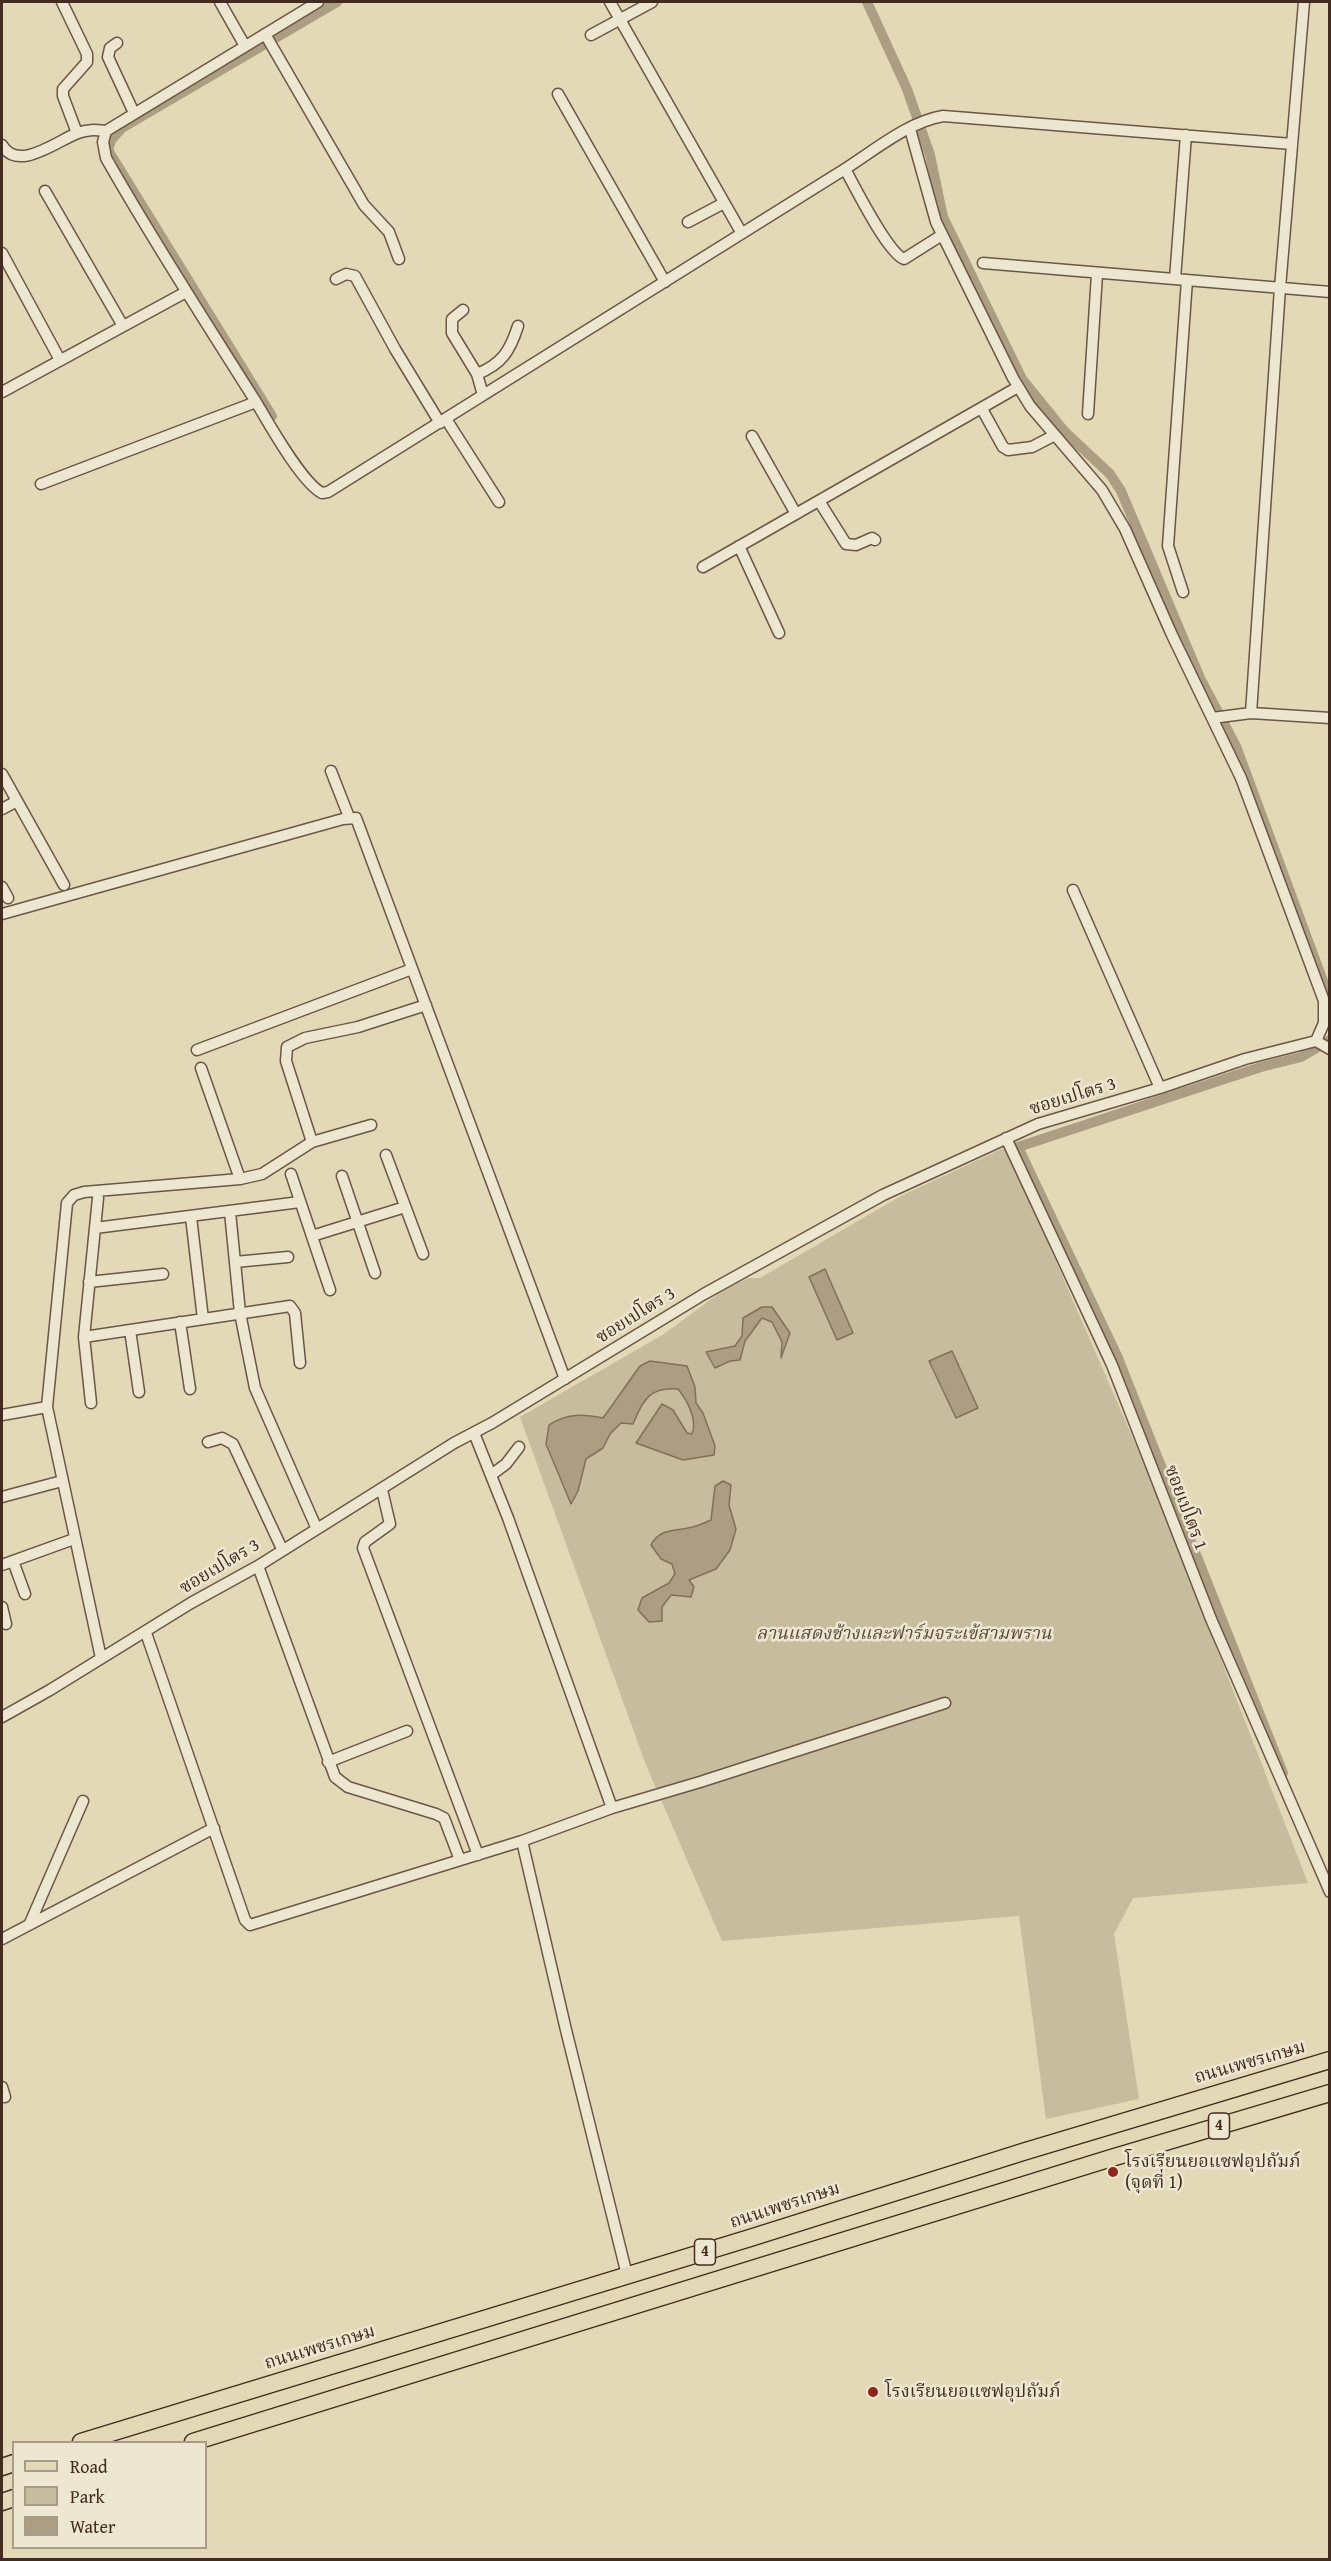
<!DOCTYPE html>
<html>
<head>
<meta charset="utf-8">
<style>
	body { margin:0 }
	#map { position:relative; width:1331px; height:2561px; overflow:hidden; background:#e3d9b7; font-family:"Gentium Book Plus",serif }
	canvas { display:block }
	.frame { position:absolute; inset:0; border:3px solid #412c1f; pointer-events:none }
	.legend { position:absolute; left:12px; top:2441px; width:195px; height:108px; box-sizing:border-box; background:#ede6d0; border:2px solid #a89c89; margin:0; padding:8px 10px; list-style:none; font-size:18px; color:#412c1f }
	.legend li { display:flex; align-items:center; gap:12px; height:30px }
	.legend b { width:30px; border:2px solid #a89c89 }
</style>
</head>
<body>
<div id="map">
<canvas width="1331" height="2561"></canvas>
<div class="frame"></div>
<ul class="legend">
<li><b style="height:8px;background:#e3d9b7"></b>Road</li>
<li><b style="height:16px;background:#c7bc9d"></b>Park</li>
<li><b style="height:16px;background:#ac9e83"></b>Water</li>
</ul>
</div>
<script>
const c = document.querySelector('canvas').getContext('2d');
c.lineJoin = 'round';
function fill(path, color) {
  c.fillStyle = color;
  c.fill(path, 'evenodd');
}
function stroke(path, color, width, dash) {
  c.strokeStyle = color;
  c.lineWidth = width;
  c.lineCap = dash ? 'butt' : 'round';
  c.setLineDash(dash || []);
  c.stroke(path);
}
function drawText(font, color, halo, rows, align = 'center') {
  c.font = font + ' "Gentium Book Plus","Noto Serif Thai",serif';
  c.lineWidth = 5;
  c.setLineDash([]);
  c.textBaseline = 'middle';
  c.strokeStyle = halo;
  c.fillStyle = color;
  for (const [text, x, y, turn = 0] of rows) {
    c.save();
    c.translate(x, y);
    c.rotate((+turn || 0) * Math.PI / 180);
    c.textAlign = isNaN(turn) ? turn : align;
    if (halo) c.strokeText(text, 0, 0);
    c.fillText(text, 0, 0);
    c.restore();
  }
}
fill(new Path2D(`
	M1006 1147 1152 1482 1308 1883 1133 1898 1114 1934 1139 2099 1046 2119 1019 1916 722 1941 646 1765 520 1417 664 1334 722 1291 748 1278H760L901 1196Z`), '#c7bc9d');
const water = new Path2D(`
	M825 1269 853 1333 837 1340 809 1277Z
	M762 1307H772L790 1333 781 1358 782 1342 772 1322 762 1318 745 1341 740 1360 730 1361 715 1368 706 1352 735 1346 742 1336 743 1318Z
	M952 1351 978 1408 956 1418 929 1361Z
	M650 1361 687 1366 695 1387 696 1403 703 1413 715 1446 714 1455 683 1460 636 1443 662 1404 673 1410 687 1433 692 1434C698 1420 687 1400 678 1389 650 1387 643 1399 633 1424L621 1423 610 1434 603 1448 586 1459 578 1491 571 1504 546 1444 549 1425C567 1413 583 1414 603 1418L640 1366Z
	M723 1481 731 1485 729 1505 736 1529 730 1550 716 1569 689 1580 694 1587 691 1597 671 1595 662 1607V1621L649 1622 638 1610 642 1598 669 1583 675 1574 672 1564 661 1559 651 1545C659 1529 673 1531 688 1528 696 1527 704 1523 711 1520L715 1486Z`);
fill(water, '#ac9e83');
stroke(water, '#81705b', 1.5);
stroke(new Path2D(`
	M867 2 907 89 930 155 943 217 1022 379 1064 431 1110 474 1121 491 1200 678 1236 746 1330 1000
	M272 416 108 150 111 140 122 128 337 2
	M1283 1773 1118 1358 1018 1147 1261 1067 1301 1057 1330 1040`), '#ac9e83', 10);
const street = new Path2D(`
	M62 2 87 54V62L63 89V96L77 133
	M220 2 245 46
	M318 2 106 131 103 142 106 158C153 241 205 321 256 402 269 424 302 483 322 493L328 492 845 169C875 150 908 122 943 116L1292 144
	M610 2 741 232
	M265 34 364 205 389 232 399 259
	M591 35 652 2
	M117 43 110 48 108 57 134 113
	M558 94 665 282
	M910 129 936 222 1013 378 1030 406 1102 490 1125 529 1172 635 1241 778 1324 1001V1023L1316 1041
	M2 145C18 173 58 140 78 133 87 129 96 130 106 131
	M845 169C855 187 887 252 904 259L942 235
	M45 191 123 326
	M688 222 724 203
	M2 253 60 360
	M983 263 1330 292
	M336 279 346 274 355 276 395 349 440 423
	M1175 279 1186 135
	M463 310 452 319V333L477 374
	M2 392 186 292
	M483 395 477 374C502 364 510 351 518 326
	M982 409 1003 447 1008 450 1032 447 1055 435
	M1088 414 1097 274
	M446 419 499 502
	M752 436 796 514
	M41 484 256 402
	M819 501 846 544 856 545 872 538 875 540
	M739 546 779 633
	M703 567 1018 387
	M1183 592 1168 546 1187 280
	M1251 713 1280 288 1304 2
	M1212 718 1251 713 1330 718
	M331 771 349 817
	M2 774 64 885
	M2 809 17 801
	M2 887 8 898
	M1073 890 1160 1088
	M2 914 343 819 356 818 565 1379
	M197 1050 412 969
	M201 1068 240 1179
	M1006 1138 1112 1365 1211 1619 1330 1892
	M312 1142 286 1061 287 1047 305 1038 358 1027 426 1005
	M386 1155 423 1254
	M291 1174 330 1290
	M342 1176 375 1273
	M230 1212 240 1313 255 1388 316 1527
	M191 1217 203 1319
	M95 1228 300 1202
	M312 1236 405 1207
	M235 1262 288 1257
	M89 1282 163 1274
	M180 1322 190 1389
	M130 1330 139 1392
	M84 1337 98 1198
	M91 1403 84 1337 290 1306 295 1313 300 1363
	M2 1415 47 1407
	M474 1433 508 1518 612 1808
	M208 1442 222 1438 233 1444 282 1549
	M491 1475 506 1464 519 1447
	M382 1490 390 1524 365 1542 363 1548 478 1855
	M2 1497 62 1481
	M13 1561 25 1594
	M2 1565 74 1539
	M258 1566 335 1777 348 1787 436 1814 444 1818 460 1860
	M2 1607 6 1624
	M146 1633 245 1920 250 1925 522 1841 612 1808 700 1782 945 1703
	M101 1658 47 1407 67 1203 74 1195 84 1192 240 1179 262 1174 312 1142 371 1125
	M2 1717 50 1690 191 1603 258 1566 454 1443 492 1423 704 1294 883 1195 1038 1124 1160 1088 1245 1059 1316 1041 1330 1049
	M328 1762 407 1731
	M522 1841 566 2030 627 2275
	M30 1923 83 1801
	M2 1939 214 1828
	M2 2087 5 2097`);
const primary = new Path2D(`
	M81 2442 750 2238 1026 2151 1330 2060
	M193 2442 1108 2159 1330 2093
	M2 2467 14 2463
	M2 2502 14 2498`);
stroke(street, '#6a5745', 13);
stroke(primary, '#412c1f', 19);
stroke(street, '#ede6d0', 10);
stroke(primary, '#e3d9b7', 16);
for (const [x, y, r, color] of [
	[1113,2172,6,"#8f2418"],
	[873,2392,6,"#8f2418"]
]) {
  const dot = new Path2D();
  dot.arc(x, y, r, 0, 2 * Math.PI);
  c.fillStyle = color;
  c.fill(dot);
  stroke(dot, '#ede6d0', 2);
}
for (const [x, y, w] of [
	[1219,2126,21],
	[705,2252,21]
]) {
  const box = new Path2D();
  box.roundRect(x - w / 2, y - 13, w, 26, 4.5);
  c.fillStyle = '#ede6d0';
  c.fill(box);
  stroke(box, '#412c1f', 1.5);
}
drawText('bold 16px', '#412c1f', null, [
	["4",1219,2126],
	["4",705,2252]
]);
drawText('18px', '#412c1f', '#ede6d0', [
	["ซอยเปโตร 3",1073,1097,-17],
	["ซอยเปโตร 3",636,1316,-32],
	["ซอยเปโตร 1",1185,1508,69],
	["ซอยเปโตร 3",220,1567,-31],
	["ถนนเพชรเกษม",1250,2063,-16],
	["ถนนเพชรเกษม",785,2206,-18],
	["ถนนเพชรเกษม",320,2348,-17]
]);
drawText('italic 18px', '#5c4938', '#ede6d0', [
	["ลานแสดงช้างและฟาร์มจระเข้สามพราน",904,1634]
]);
drawText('18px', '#412c1f', '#ede6d0', [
	["โรงเรียนยอแซฟอุปถัมภ์",1125,2162],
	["(จุดที่ 1)",1125,2183],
	["โรงเรียนยอแซฟอุปถัมภ์",885,2392]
], 'left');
</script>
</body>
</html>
